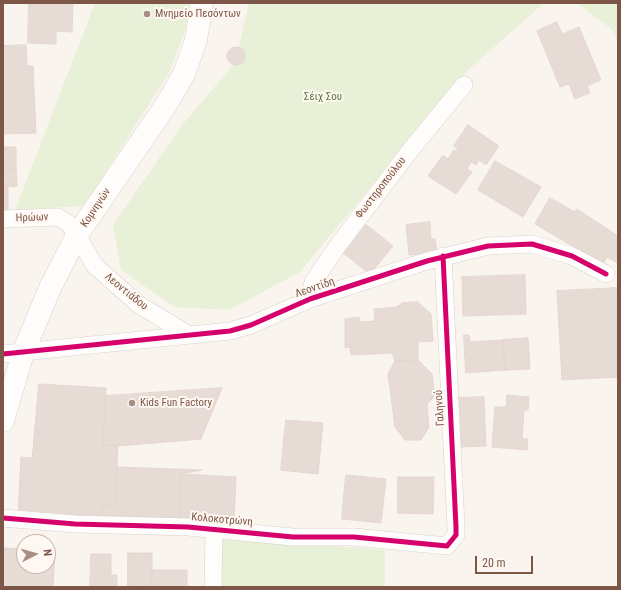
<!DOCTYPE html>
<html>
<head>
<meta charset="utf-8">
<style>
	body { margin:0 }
	#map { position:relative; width:621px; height:590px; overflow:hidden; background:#faf4ee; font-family:"Roboto Condensed",sans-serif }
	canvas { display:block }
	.frame { position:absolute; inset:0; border:4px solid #7d5648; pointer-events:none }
	.north { position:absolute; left:16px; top:534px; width:40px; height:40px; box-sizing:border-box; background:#fff8f2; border:1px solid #cbb7ae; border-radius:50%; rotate:84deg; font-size:11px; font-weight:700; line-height:16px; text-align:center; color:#7d5648 }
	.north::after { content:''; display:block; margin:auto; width:14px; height:18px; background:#a98d82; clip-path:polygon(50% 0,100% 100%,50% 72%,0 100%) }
	.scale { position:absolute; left:475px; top:556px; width:58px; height:18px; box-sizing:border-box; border:2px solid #7d5648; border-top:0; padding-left:5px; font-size:12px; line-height:14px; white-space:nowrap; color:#7d5648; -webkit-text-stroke:3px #fff8f2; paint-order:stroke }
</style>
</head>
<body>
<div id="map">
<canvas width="621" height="590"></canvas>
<div class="frame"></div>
<div class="north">N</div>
<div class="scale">20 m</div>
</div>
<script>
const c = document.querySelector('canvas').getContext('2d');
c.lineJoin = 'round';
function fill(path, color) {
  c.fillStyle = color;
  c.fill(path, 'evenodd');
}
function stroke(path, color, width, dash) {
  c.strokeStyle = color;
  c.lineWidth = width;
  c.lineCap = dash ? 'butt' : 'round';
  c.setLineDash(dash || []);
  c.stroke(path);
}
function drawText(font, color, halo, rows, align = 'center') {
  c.font = font + ' "Roboto Condensed",sans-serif';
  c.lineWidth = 4;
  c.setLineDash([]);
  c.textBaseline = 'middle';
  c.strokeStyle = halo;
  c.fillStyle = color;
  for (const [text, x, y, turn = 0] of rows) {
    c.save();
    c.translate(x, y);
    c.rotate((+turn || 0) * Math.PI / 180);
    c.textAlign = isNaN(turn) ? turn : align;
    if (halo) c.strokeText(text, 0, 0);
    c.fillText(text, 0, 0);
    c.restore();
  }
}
fill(new Path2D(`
	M95 3H190L185 31 169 73 84 206 15 210Z
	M249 3H544L467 71 300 272 229 310 175 307 121 270 113 225 182 125 235 63Z
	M577 3H618V45L613 30Z
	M220 536 385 550V587H219Z`), '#e8f1d7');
const building = new Path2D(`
	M29 3H73L72 32 56 31V44L28 43Z
	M557 22 562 34 579 27 601 80 587 86 590 93 575 99 569 84 560 87 537 31Z
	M26 45 27 66H33L36 133 3 134V46Z
	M227 56a9 9 0 1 1 18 0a9 9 0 1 1-18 0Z
	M468 125 499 146 486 165 479 160 476 165 456 152 458 149 454 146Z
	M3 147H16V168H3Z
	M454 150 471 162 467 169 472 172 456 194 428 176 443 155 448 159Z
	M495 161 541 187 523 217 478 190Z
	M3 168H16L17 186 3 187Z
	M3 187H8V210H3Z
	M550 198 575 212 577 209 618 236 603 264 535 224Z
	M430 222 431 239H435L437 252 409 255 406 225Z
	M364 223 393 246 370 274 342 252Z
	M618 238V263L607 257Z
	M525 275 526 314 463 316 462 277Z
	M618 288V377L562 380 557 291Z
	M418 302 431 314 433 341 418 342V360L395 361 392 353 351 355 350 347 345 348V319L359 317 360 322 375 321 374 309 397 307 402 303Z
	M464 335H469L470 342 503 340 505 370 466 373Z
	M528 338 530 369 505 370 503 340Z
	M418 360 432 374 435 396 427 404 429 427 421 440H405L395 427 388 374 395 361Z
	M39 384 106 388 103 445 118 446 115 504H102L101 519 18 514 21 457 32 458Z
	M222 388 201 439 118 446 103 445 106 396Z
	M507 395 529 397 528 410H524L522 439H528L527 450 492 447 495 407H506Z
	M484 397 486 446 460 447 458 398Z
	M286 420 323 423 318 474 281 470Z
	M117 467 202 470 181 474 180 519 101 515 102 504H115Z
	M181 474 236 477 234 521 180 519Z
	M346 475 386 479 381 523 342 519Z
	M398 477H434L433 514 398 513Z
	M3 548 24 549V566H48V551H55L53 587H3Z
	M128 553H152V587H128Z
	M91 554H111V575H117V587H90Z
	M152 570H187V587H152Z`);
fill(building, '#e7dbd5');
stroke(building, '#e4d6cf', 1);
const minor = new Path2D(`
	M3 219 58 217 68 223 77 235 95 266 138 304 189 335
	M310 299 313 282 339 244 412 148 464 85
	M3 354 230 331 251 325 310 299 427 261 488 246 532 244 572 256 606 274
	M3 518 75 524 188 527 293 537H354L447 546 456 535V527L443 256
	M213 587 214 530`);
const secondary = new Path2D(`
	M3 421 23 353 50 288 77 235 166 105 184 74 196 40 202 3`);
stroke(minor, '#d9d1cc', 18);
stroke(secondary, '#dacfca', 23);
stroke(minor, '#fefdfc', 17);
stroke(secondary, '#fefdfc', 22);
stroke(new Path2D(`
	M3 354 230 331 251 325 310 299 427 261 488 246 532 244 572 256 606 274
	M3 518 75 524 188 527 293 537H354L447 546 456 535V527L443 256`), '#d6006c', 5);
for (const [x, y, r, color] of [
	[147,14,4,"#a98d82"],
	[132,403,4,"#a98d82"]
]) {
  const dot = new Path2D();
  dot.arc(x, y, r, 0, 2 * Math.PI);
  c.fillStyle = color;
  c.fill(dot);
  stroke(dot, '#fff8f2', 1.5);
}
drawText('11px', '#7d5648', '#fff8f2', [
	["Μνημείο Πεσόντων",155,14],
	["Kids Fun Factory",140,403]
], 'left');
drawText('11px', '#52773a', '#fff8f2', [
	["Σέιχ Σου",323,97]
]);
drawText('11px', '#7d5648', '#fff8f2', [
	["Φωστηροπούλου",381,188,-52],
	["Κομνηνών",96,208,-56],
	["Ηρώων",32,218,-2],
	["Λεοντίδη",315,288,-19],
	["Λεοντιάδου",126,292,39],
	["Γαληνού",440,408,-93],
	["Κολοκοτρώνη",222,520,5]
]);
</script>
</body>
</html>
